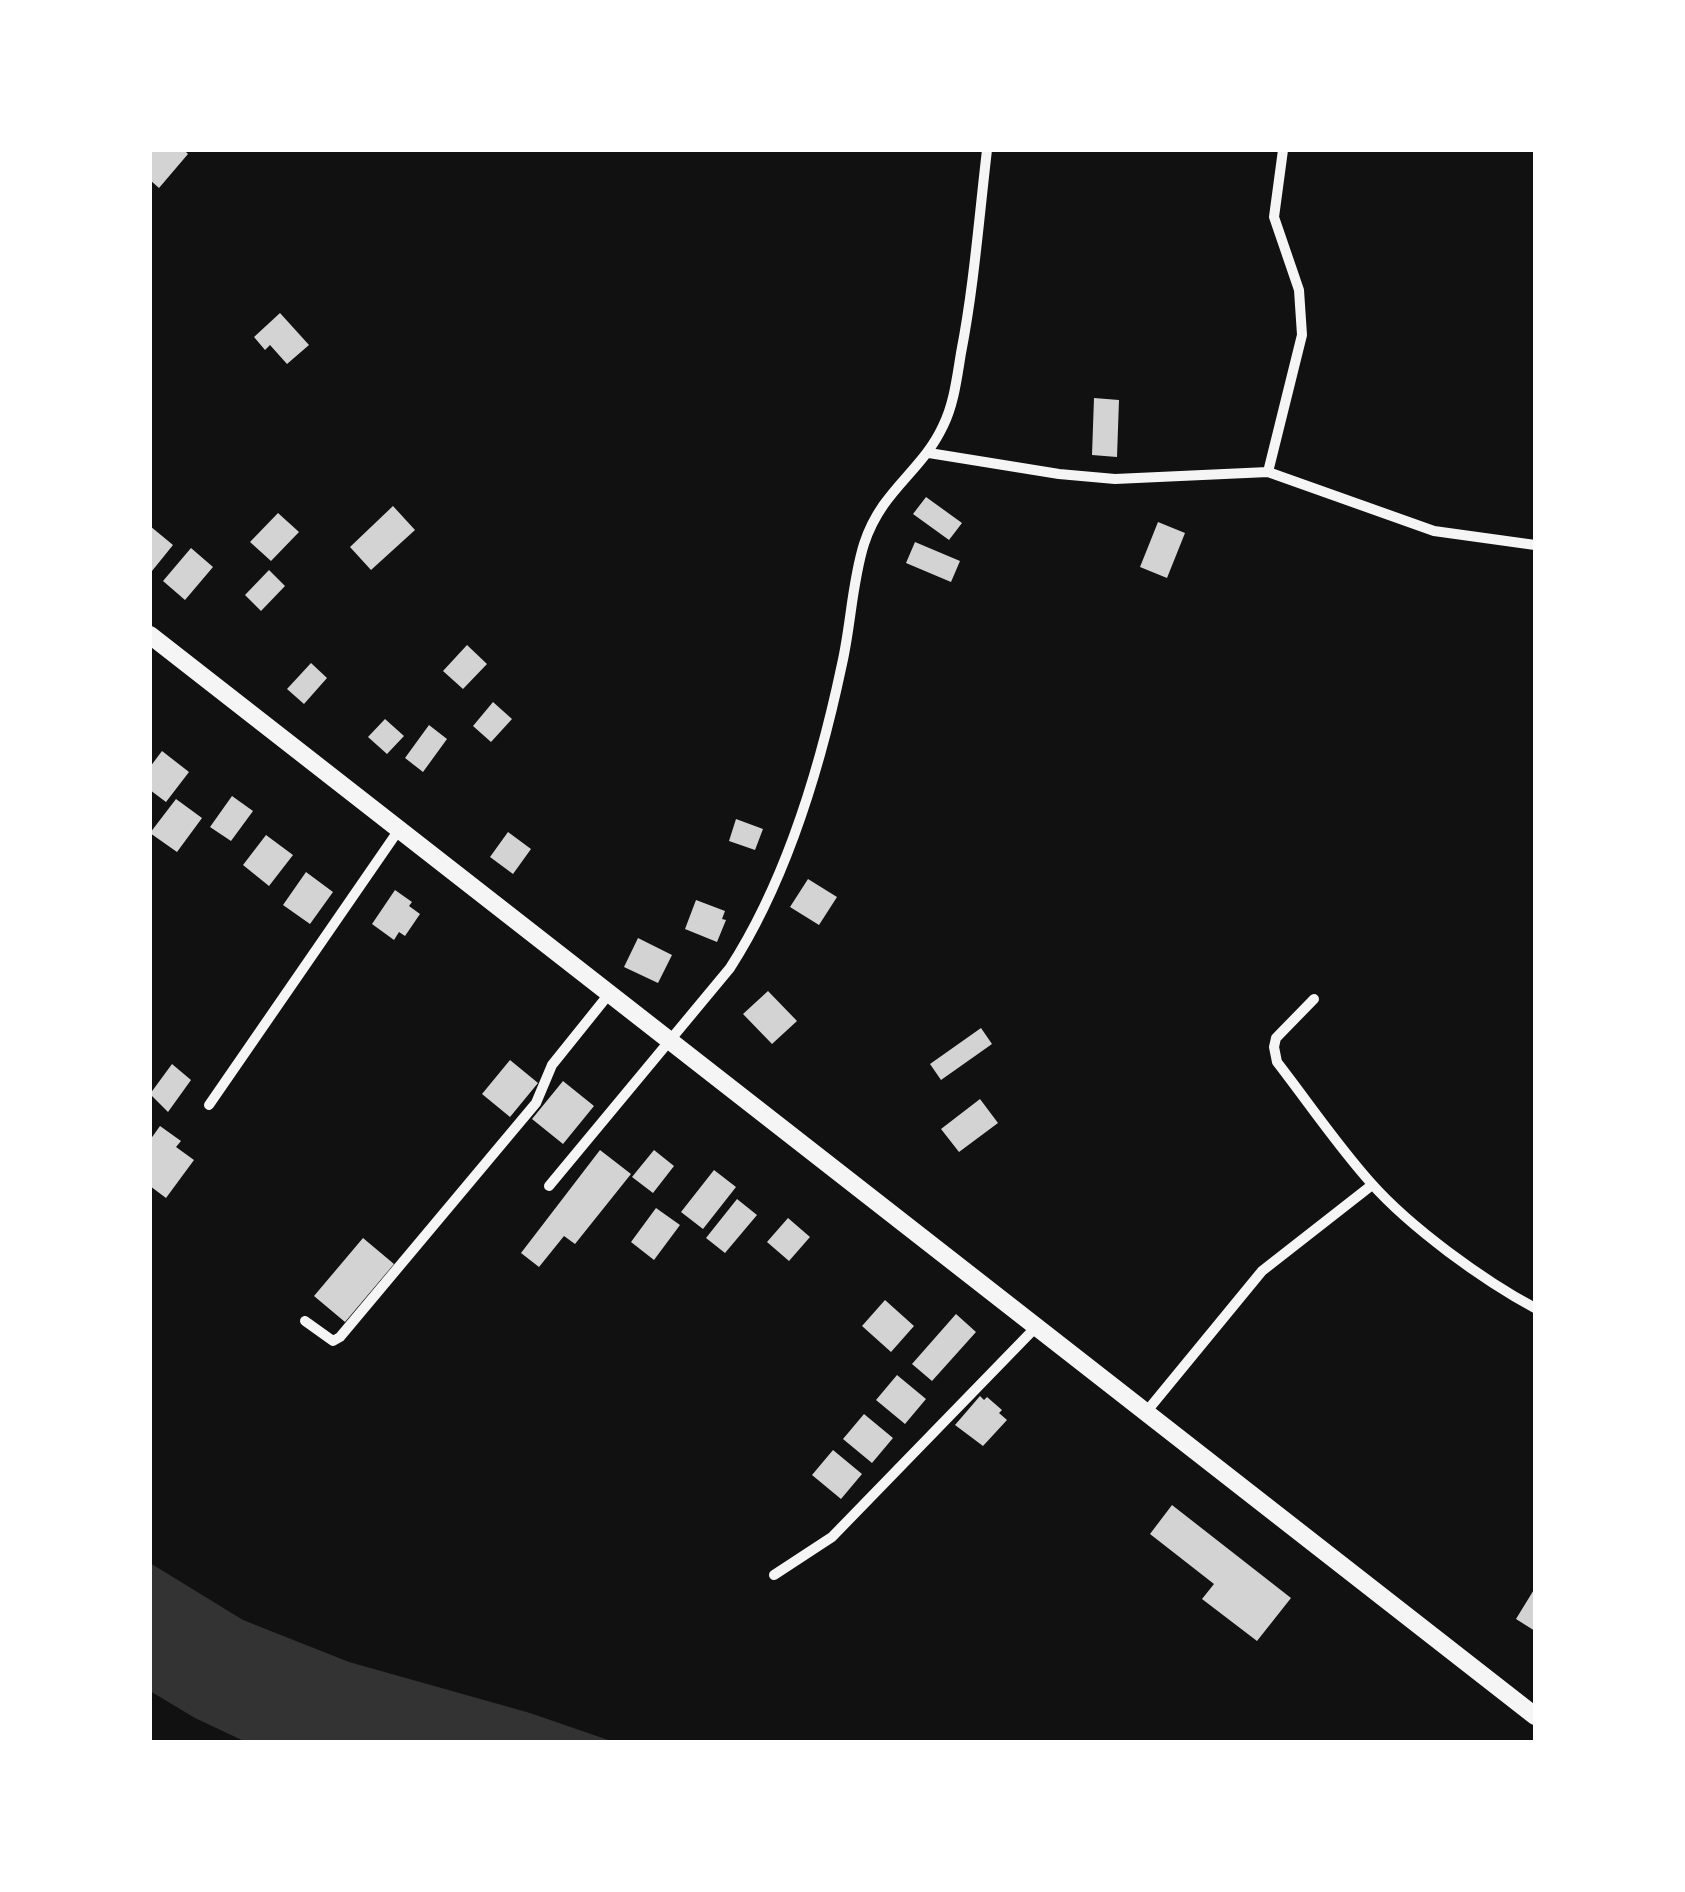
<!DOCTYPE html>
<html>
<head>
<meta charset="utf-8">
<style>
	body { margin:0 }
	#map { position:relative; width:1685px; height:1892px; overflow:hidden; background:#111; font-family:"Alegreya Sans",sans-serif }
	canvas { display:block }
	.frame { position:absolute; inset:0; border:152px solid #fff; pointer-events:none }
</style>
</head>
<body>
<div id="map">
<canvas width="1685" height="1892"></canvas>
<div class="frame"></div>
</div>
<script>
const c = document.querySelector('canvas').getContext('2d');
c.lineJoin = 'round';
function fill(path, color) {
  c.fillStyle = color;
  c.fill(path, 'evenodd');
}
function stroke(path, color, width, dash) {
  c.strokeStyle = color;
  c.lineWidth = width;
  c.lineCap = dash ? 'butt' : 'round';
  c.setLineDash(dash || []);
  c.stroke(path);
}
fill(new Path2D(`
	M150 1563 243 1620 349 1662 530 1713 614 1742H246L195 1718 150 1691Z`), '#333');
fill(new Path2D(`
	M150 150H184L188 154 159 188 150 180Z
	M280 313 309 345 287 364 270 345 265 350 254 337Z
	M1094 398 1119 400 1117 457 1092 455Z
	M926 497 962 523 949 540 913 514Z
	M393 506 415 530 371 570 350 547Z
	M278 513 299 532 271 561 250 542Z
	M1158 522 1185 533 1167 578 1140 567Z
	M150 526 173 545 152 571 150 570Z
	M915 542 960 561 951 582 906 563Z
	M191 548 213 567 185 600 163 581Z
	M269 570 285 586 261 611 245 595Z
	M467 645 487 664 463 689 443 671Z
	M311 663 327 678 304 704 287 689Z
	M493 702 512 719 491 742 473 726Z
	M385 719 404 736 387 754 368 737Z
	M429 725 447 739 423 772 405 758Z
	M162 751 189 772 166 802 150 790V767Z
	M232 796 253 811 231 841 210 827Z
	M176 799 202 818 177 852 150 833Z
	M736 819 763 829 755 850 729 841Z
	M508 832 531 849 513 874 490 857Z
	M266 835 293 855 269 886 243 865Z
	M306 872 333 892 310 924 283 905Z
	M808 879 837 897 819 925 790 907Z
	M395 890 412 902 409 906 420 914 405 936 399 932 394 940 372 924Z
	M696 900 725 911 722 919 726 920 717 942 685 929Z
	M638 938 672 955 658 983 624 967Z
	M768 991 797 1021 772 1044 743 1014Z
	M981 1028 992 1044 941 1080 930 1064Z
	M510 1060 538 1083 510 1117 482 1094Z
	M172 1064 191 1080 168 1112 150 1094Z
	M563 1081 594 1106 563 1144 532 1119Z
	M980 1099 998 1123 959 1152 941 1129Z
	M160 1126 181 1141 176 1147 194 1160 166 1198 150 1186V1140Z
	M600 1150 631 1174 575 1244 564 1236 539 1267 521 1253Z
	M654 1150 674 1166 653 1193 632 1177Z
	M714 1170 736 1187 703 1229 681 1212Z
	M737 1199 757 1215 725 1253 706 1238Z
	M656 1208 680 1225 654 1260 631 1242Z
	M788 1218 810 1237 789 1261 767 1242Z
	M363 1238 394 1264 345 1322 314 1296Z
	M885 1300 914 1326 891 1352 862 1326Z
	M956 1314 976 1332 932 1381 912 1364Z
	M897 1375 926 1399 905 1424 876 1400Z
	M980 1396 984 1400 987 1397 1002 1410 999 1413 1007 1420 983 1446 955 1425Z
	M864 1414 893 1438 872 1463 843 1439Z
	M833 1450 862 1474 841 1499 812 1475Z
	M1172 1505 1291 1598 1257 1641 1202 1599 1214 1584 1150 1534Z
	M1535 1588V1631L1516 1619Z`), '#d3d3d3');
stroke(new Path2D(`
	M929 453 1059 474 1115 479 1268 472 1434 531 1535 545
	M1268 472 1302 335 1299 290 1274 217 1283 150
	M1314 999 1276 1038 1274 1047 1277 1062C1308 1102 1337 1145 1371 1183 1411 1228 1483 1280 1535 1308
	M209 1105 398 831
	M549 1186 730 968C786 881 821 764 842 664 851 625 852 582 864 544 882 489 921 473 943 426 954 404 957 377 961 353 974 286 979 218 987 150
	M305 1321 333 1341 340 1337 536 1103 552 1065 609 994
	M1147 1411 1262 1271 1372 1185
	M774 1575 832 1537 1037 1326`), '#f5f5f5', 10);
stroke(new Path2D(`
	M150 635 1535 1716`), '#f5f5f5', 18);
</script>
</body>
</html>
